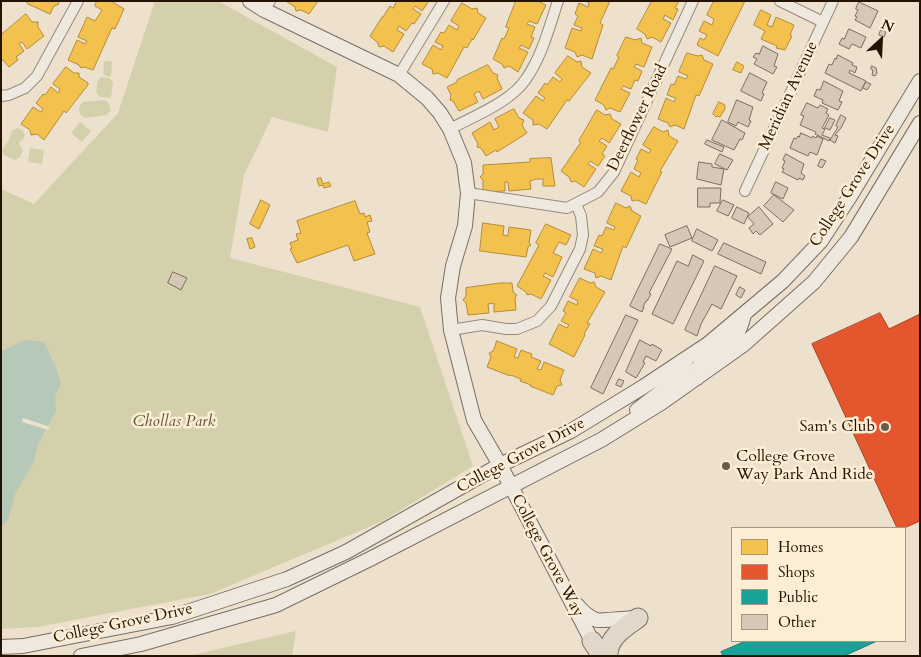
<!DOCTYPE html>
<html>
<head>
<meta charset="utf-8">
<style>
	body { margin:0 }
	#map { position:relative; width:921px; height:657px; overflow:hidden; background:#ede0cc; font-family:Cardo,serif }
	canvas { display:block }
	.frame { position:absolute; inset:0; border:2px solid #241203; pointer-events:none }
	.legend { position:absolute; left:731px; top:527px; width:175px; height:115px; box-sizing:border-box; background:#fcedd5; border:1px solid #a69581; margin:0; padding:6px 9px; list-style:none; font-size:15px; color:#241203 }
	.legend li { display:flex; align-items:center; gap:10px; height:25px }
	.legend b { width:25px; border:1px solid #a69581 }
	.north { position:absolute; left:856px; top:15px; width:50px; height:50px; -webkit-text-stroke:4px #fcedd5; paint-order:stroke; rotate:25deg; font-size:14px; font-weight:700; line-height:20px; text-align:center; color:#241203 }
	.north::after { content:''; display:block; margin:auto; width:18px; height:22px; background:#241203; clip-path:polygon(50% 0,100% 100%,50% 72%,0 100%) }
</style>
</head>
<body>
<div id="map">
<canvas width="921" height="657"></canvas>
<div class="frame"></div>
<ul class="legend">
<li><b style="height:14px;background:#f2c14e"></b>Homes</li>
<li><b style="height:14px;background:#e4572e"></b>Shops</li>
<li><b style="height:14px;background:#17a398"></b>Public</li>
<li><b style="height:14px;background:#d7c7b6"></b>Other</li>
</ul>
<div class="north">N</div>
</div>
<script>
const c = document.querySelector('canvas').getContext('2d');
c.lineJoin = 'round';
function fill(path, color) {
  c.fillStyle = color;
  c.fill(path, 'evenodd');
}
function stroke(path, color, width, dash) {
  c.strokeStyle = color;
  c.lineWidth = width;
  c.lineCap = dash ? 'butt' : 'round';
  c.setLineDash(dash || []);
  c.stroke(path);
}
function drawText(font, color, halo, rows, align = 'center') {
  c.font = font + ' Cardo,serif';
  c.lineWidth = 5;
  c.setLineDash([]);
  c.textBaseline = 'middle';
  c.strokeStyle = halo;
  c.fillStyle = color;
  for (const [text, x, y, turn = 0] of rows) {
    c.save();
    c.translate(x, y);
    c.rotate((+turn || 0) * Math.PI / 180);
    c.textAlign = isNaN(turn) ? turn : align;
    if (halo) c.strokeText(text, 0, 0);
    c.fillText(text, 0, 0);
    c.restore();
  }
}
fill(new Path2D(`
	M155 1H218L337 67 328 132 272 117 244 175 230 258 420 307 473 466 383 521 210 594 37 627 1 629V189L34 204 118 113Z
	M106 61H111L112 63 111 75 109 77 103 74 104 62Z
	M101 77 109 78 113 82 111 98 100 97 96 92 98 80Z
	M104 100 108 102 111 110 107 115 85 118 80 114 79 107 83 102Z
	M80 122 91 131 82 142 71 133Z
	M18 128 22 130 25 135 23 140 20 141 19 144 23 151 20 157 15 160 4 155 2 150 9 140 12 130Z
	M30 148 44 150 42 164 28 162Z
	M296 631 292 656H188Z`), '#d4d0ab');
fill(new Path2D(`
	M26 340 44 342 56 368 61 384 55 396 56 411 38 444 34 462 15 494 8 520 1 527V351Z`), '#b6c8b8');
fill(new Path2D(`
	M23 418 50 427 48 430 22 422Z`), '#ede0cc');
const homes = new Path2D(`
	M26 1H58L59 4 54 6 50 14 28 4Z
	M97 1H111L124 9 115 29 112 28 93 70 84 67 81 68 79 65 68 60 77 40 85 44 87 41 78 37 87 17 95 21 99 15 102 10 95 6Z
	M286 1H318L309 14 301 10 296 11 295 7Z
	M397 1H429L422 11 415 6 413 9 421 14 414 24 412 23 406 31 399 26 397 30 404 34 393 52 384 46 379 47 378 43 370 36 382 17H383L390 6 393 8Z
	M516 1H538L546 5 537 24 529 21 527 24 535 27 531 37 534 38 529 49 521 45 519 48 528 52 518 72 509 66 504 68 502 64 493 59 502 38 504 39 509 28 506 27Z
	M585 1H610L600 23 603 25 592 59 582 55 577 57 575 52 565 48 572 28 581 31 582 28 574 25 578 16 575 14 579 3 588 7 589 3Z
	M652 1H679L675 8 678 9 673 20 665 15 663 19 671 23 661 42 652 37 647 39 645 34 637 29Z
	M714 1H745L718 56 697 45 700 38 704 40 707 35 699 31 704 21 712 25 714 19 707 15Z
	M462 3 472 9 477 8 478 13 486 18 473 40 472 39 467 48 464 47 447 78 438 73 433 74 432 69 422 64 433 45 441 50 443 46 435 42 441 32 444 33 449 25 457 30 459 26 451 21Z
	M761 10 771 15 767 25 772 27 776 17 794 25 790 35 792 36 785 50 776 48 777 46 761 39 765 31 754 25Z
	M26 14 32 22H38V27L44 36 27 49 22 42 19 44 24 51 16 57 18 60 9 67 3 60 1 61V35Z
	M626 37 635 40 641 38 642 43 652 47 644 67 636 64 634 67 642 71 638 81 635 80 631 89 623 86 621 89 630 93 620 112 610 108 606 110 604 105 595 100 611 68 613 69 619 57 617 56Z
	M687 53 698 56 702 55 704 60 713 64 699 96 696 95 684 129 675 125 670 127 668 123 658 119 666 98 674 102 676 98 667 95 671 84 674 85 678 76 686 79 688 76 679 72Z
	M568 56 577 62 581 61 582 67 591 73 569 101 567 100 547 129 539 124 533 125V120L523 113 536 96 543 101 545 98 538 93 545 83 547 85 553 77 560 82 562 79 555 73Z
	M737 62 744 66 741 73 733 70Z
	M488 65 493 73 498 75 497 78 502 89 483 99 479 91 474 94 478 102 459 111 453 101 450 100 451 95 447 87 457 82V80Z
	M66 67 74 73H79V77L88 83V85L66 113 64 111 44 140 37 134 31 135 30 130 21 124 33 107 41 112 43 109 36 103 43 94 45 95 51 87 58 93 60 89 53 84Z
	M719 102 725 105V109L720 117 717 116 716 117 713 114Z
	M514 109 519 118 524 120 522 125 527 133 497 152 496 150 486 156 481 148 477 147 478 144 472 133 490 122 494 130 499 127 495 119Z
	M597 110 605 115 610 114 612 119 621 124 609 143 602 138 599 141 607 146 602 154 605 156 598 166 590 161 588 164 596 169 584 187 575 181 571 182 569 177 561 171 581 142 579 141Z
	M654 127 663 132 668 130 669 136 678 141 660 171 662 172 646 204 637 200 632 201 631 196 621 191 631 172 639 177 641 173 634 169 638 160 636 159 641 149 649 153 651 150 643 145Z
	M551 158 555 186H543V179H536L530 181 531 189 509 191 508 182H505V191L483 192V180L480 177 483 174V165L530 162V159Z
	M321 178 323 184 329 182 331 186 324 188 323 185 319 186 317 179Z
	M261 200 270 205 259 229 250 224Z
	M355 201 360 214 364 213 365 217 370 215 372 221 367 222 370 232 367 233 375 254 354 261 348 245 297 263 290 249 292 248 290 243 298 240 296 234 301 233 297 221Z
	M616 203 626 208 630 206 632 211 641 216 626 248 623 246 611 280 601 276 596 278 595 273 584 269 593 249 601 253 603 249 594 246 599 235 602 236 606 227 614 230 615 227 607 223Z
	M483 223 504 226 503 235 508 236 509 227 531 230 529 243 531 245 528 247 526 257 480 251Z
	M546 224 571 235 566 245 559 242 553 253 562 257 553 277 545 273 543 276 551 280 541 299 531 294 527 295 526 292 517 286 539 245 536 243Z
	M252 238 255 247 250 249 247 239Z
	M580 278 590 283 594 282 596 287 605 292 587 323 590 324 584 334 585 335 574 357 549 344 559 324 567 328 569 325 561 321 566 313 563 311 568 301 577 305 578 301 570 297Z
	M500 283H512L513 292 517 295 515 298 516 310 494 312V303L488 304 489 313 468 315 466 303 463 300 466 296V288Z
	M497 341 517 349 514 357 518 358 521 350 532 354 531 357 541 361 537 369 541 370 544 362 564 370 560 380 562 385 557 386 553 395 530 386 531 385 520 381 521 379 511 375 510 376 487 367 491 357 489 353 493 351Z`);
fill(homes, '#f2c14e');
stroke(homes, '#b48c38', 1);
const shops = new Path2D(`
	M880 313 889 329 920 314V521L904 528H897L812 344Z`);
fill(shops, '#e4572e');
stroke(shops, '#aa4221', 1);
const public = new Path2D(`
	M746 641H877L844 656H723L721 652Z`);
fill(public, '#17a398');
stroke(public, '#1b786b', 1);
const building = new Path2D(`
	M859 2 878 11 870 28 855 20 857 17 855 16 858 10 856 9Z
	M849 29 866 37 861 48 852 44 849 49 839 44 842 38 844 39Z
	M881 30 886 32 884 37 879 35Z
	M763 46 778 54 774 66 777 67 773 74 754 64 757 59 753 57 756 53 759 54Z
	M838 55 853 63 852 65 857 67 855 73 850 70 849 73 866 81 861 91 825 73 829 64 832 65 835 58 836 59Z
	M872 66 876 68 877 73 875 76 872 75 873 70 871 69Z
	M750 73 767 82 762 93 764 94 761 101 741 91Z
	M824 81 843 91 839 101 842 102 838 110 822 103 823 100 814 96 817 89 820 90Z
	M866 82 871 84 867 90 863 88Z
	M737 100 753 107 749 120 751 121 748 127 738 122 736 126 728 122Z
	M807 103 818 108 820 105 828 109 826 113 829 115 822 128 825 129 822 135 830 138 829 141 815 134 816 132 800 125 804 116 801 115Z
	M841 115 846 118 841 128 835 135 838 136 835 143 830 140 838 127 836 126Z
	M830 118 835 120 830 130 825 128Z
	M722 120 745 133 742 140 740 139 734 150 712 140Z
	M801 133 812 138 813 136 816 138 817 136 823 139 817 155 810 152 808 156 790 148 794 138 796 139 798 136 799 137Z
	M707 140 724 147 722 152 705 144Z
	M720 154 733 160 727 170 715 164Z
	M786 154 804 164 801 173 805 176 803 180 799 178 798 180 782 172 784 169 782 168 785 161 783 160Z
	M821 159 826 161 822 168 818 166Z
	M699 162 712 164V167L724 169 721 185 697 179Z
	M776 182 788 188 783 199 771 193Z
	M698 188H721L720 203H710V207H698Z
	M774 195 794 210 783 222 764 206Z
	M723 200 734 205 728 216 717 211Z
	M737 207 749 213 744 224 732 218Z
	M759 207 773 224 760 235 756 231 753 234 749 228 754 224 748 217Z
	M687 226 692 238 670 247 665 235Z
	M697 229 718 240 712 251 692 241Z
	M724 243 766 262 761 274 718 254Z
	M660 244 672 249 649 293 651 294 647 301H646L643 307H644L642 312 630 306Z
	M693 255 704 261 673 324 652 314 677 261 688 266Z
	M715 266 737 276 721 309 712 304 701 324 697 336 685 330Z
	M173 272 187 278 181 290 168 283Z
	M740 287 745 290 741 298 736 295Z
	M626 315 638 320 603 394 591 388Z
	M640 340 651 346 652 344 662 350 656 361 646 356 643 362 645 363 636 378 626 372Z
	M619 379 624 381 621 387 616 385Z`);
fill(building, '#d7c7b6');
stroke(building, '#786f64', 1);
const street = new Path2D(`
	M780 1 823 22
	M264 10 270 1
	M399 75 444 1
	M1 96 9 95 25 88 37 76 78 1
	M450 129C474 116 511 102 526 79 542 56 549 28 558 1
	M745 191 833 1
	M468 193 567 208 598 192 614 172 693 1
	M451 330 482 325 506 329H517L537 321 551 306 580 249 583 235 581 216 576 204`);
const secondary = new Path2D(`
	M250 1 264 10 399 75 427 98 440 113 450 129 464 163 468 193 465 226 453 266 448 298 451 330 474 420 500 465 592 641
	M697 378C694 358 725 347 737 333 741 328 742 321 744 315
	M637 410 679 378 685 368 686 359
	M577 605C582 611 589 618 597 620 600 621 631 618 638 618
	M1 647 23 646 172 617 287 579 346 552 500 465 571 431 643 387 708 344 783 281 821 241 849 198 920 81
	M81 656 141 644 276 605 370 559 601 440 661 403 743 345 814 282 851 237 920 123`);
const highway = new Path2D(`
	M592 641 602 656
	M608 656C607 638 625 627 638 618`);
stroke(street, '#958b7e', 12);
stroke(secondary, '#786f64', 16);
stroke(highway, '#786f64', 21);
stroke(street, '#efe8df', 10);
stroke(secondary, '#efe8df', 14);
stroke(highway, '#e2d8c9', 19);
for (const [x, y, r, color] of [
	[885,427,5,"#6a5a49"],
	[726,466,5,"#6a5a49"]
]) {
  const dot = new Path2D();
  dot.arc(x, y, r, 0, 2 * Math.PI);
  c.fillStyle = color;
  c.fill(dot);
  stroke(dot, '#fcedd5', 2);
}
drawText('16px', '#241203', '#fcedd5', [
	["Meridian Avenue",789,96,-65],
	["Deerflower Road",638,118,-64],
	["College Grove Drive",853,186,-57],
	["College Grove Drive",521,456,-28],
	["College Grove Way",547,556,62],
	["College Grove Drive",123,624,-12]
]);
drawText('italic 16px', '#5b5034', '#fcedd5', [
	["Chollas Park",174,422]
]);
drawText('16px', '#241203', '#fcedd5', [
	["Sam's Club",875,427],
	["College Grove",736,457,"left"],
	["Way Park And Ride",736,475,"left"]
], 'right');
</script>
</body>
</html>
